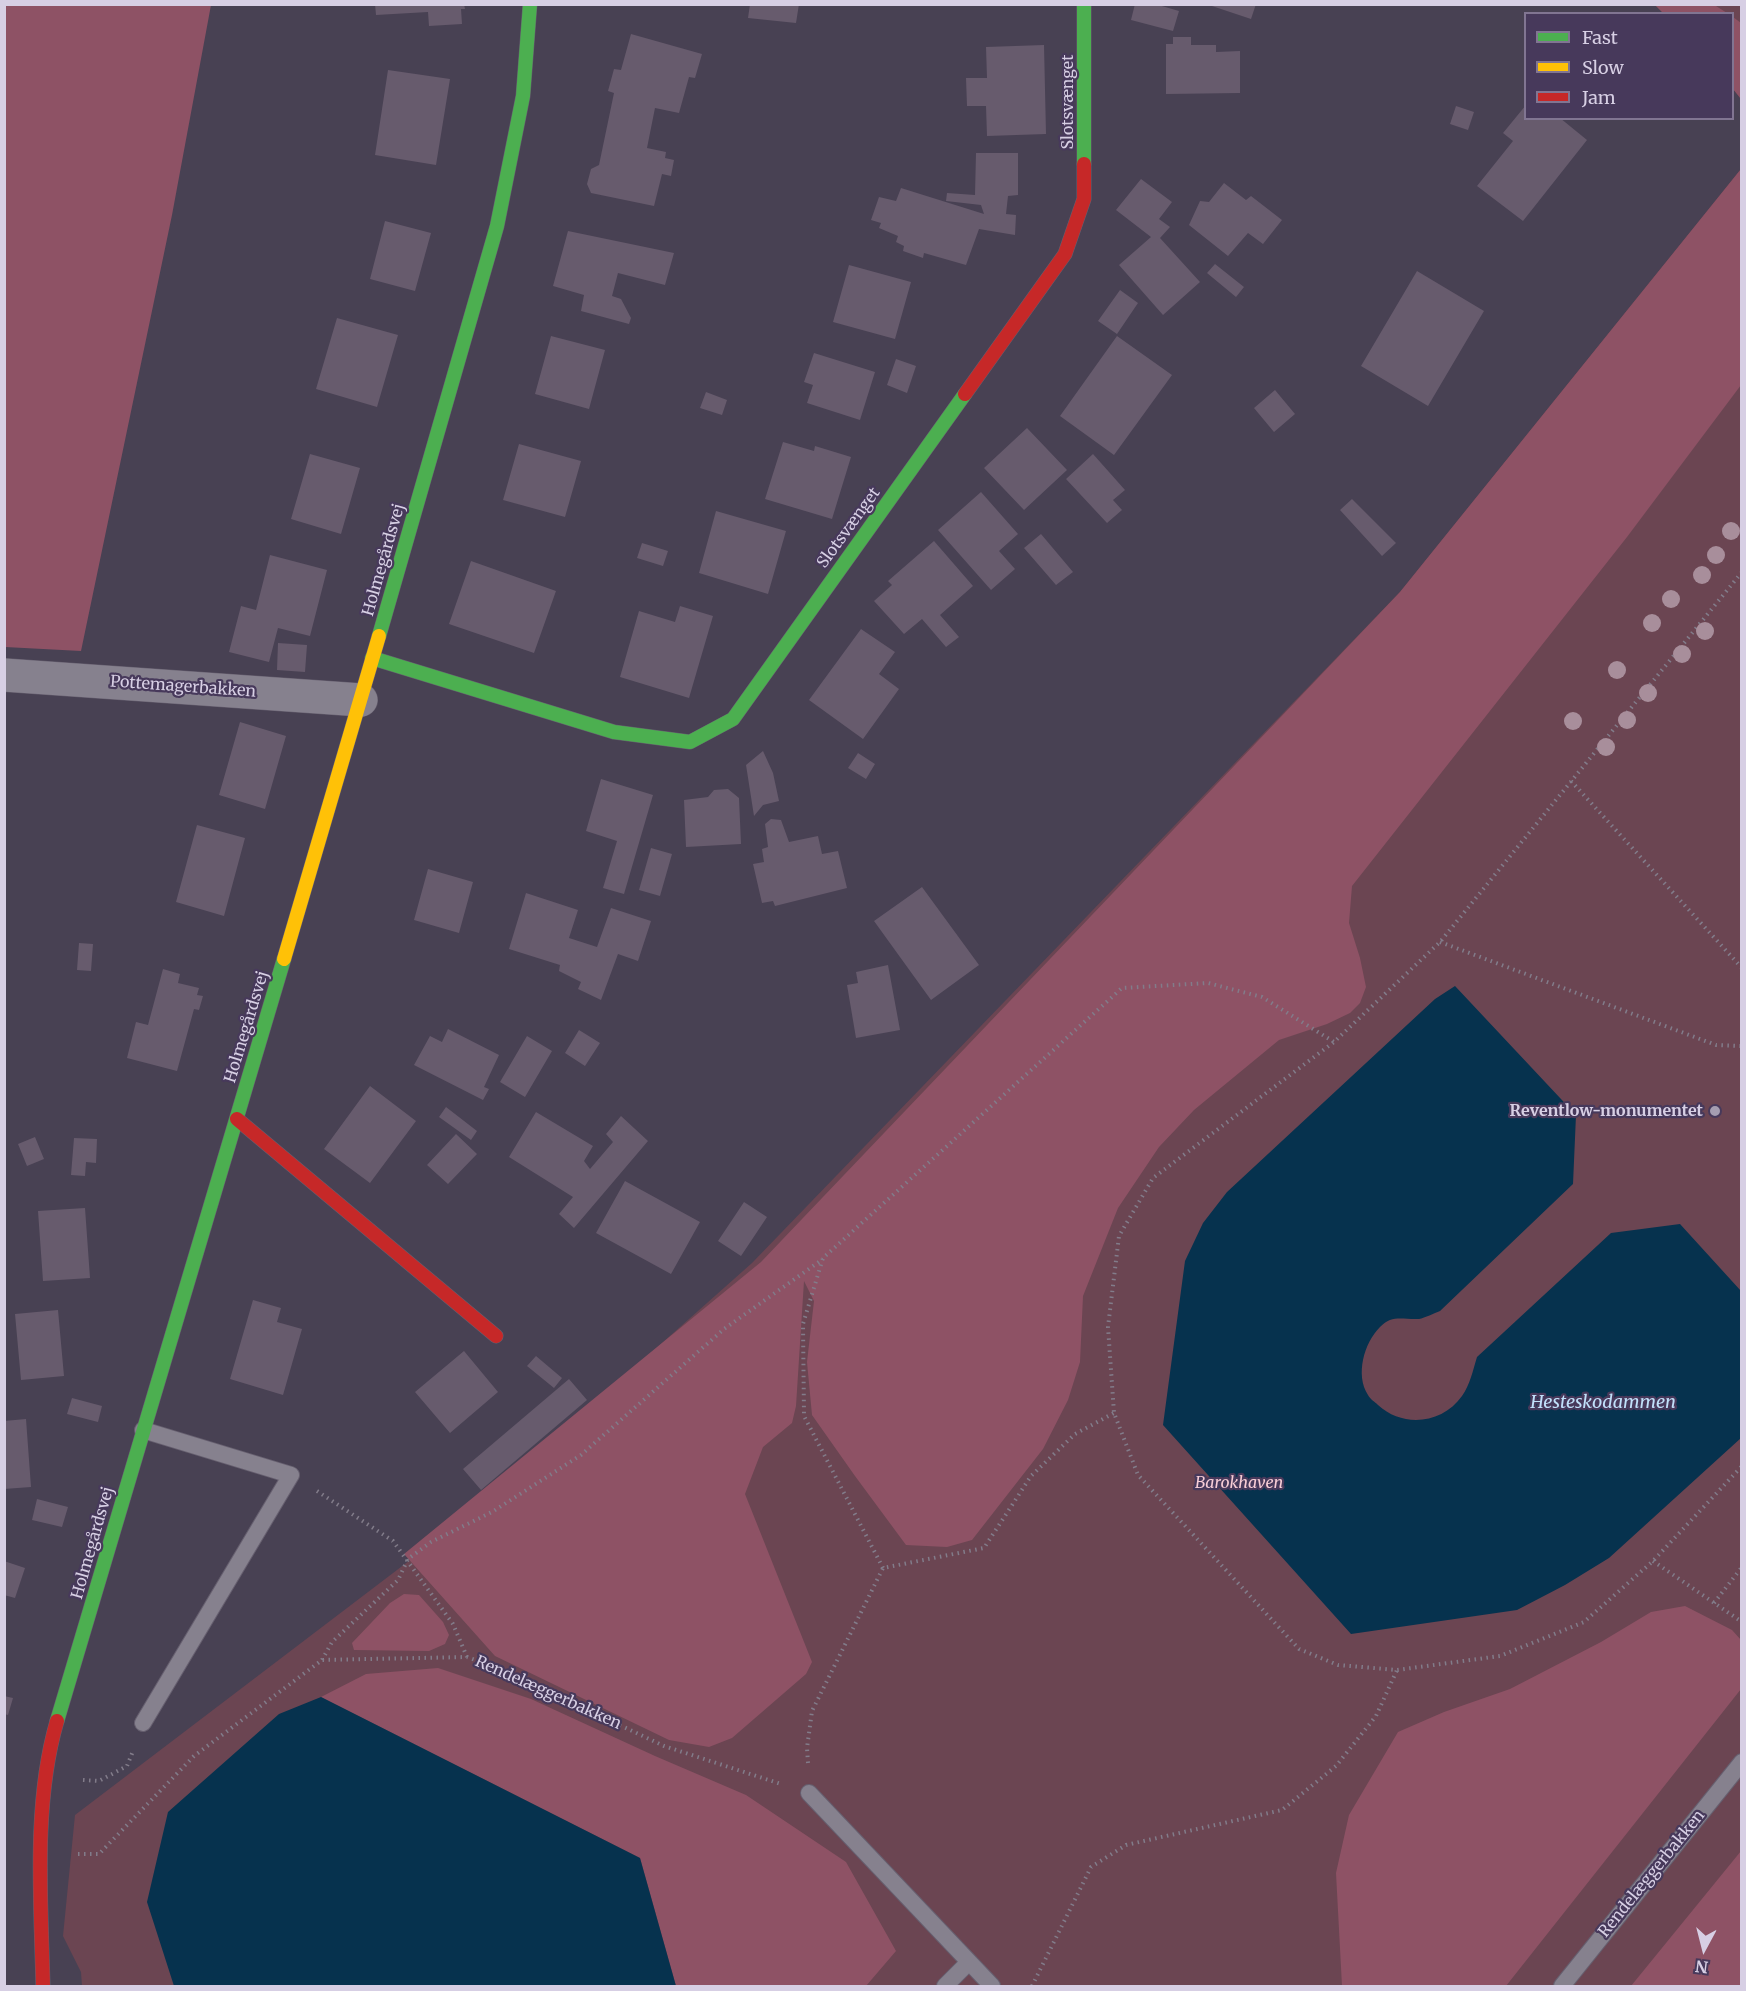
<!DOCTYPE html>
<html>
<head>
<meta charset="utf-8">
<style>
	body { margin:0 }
	#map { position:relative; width:1746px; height:1991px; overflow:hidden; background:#484153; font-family:Merriweather,serif }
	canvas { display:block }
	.frame { position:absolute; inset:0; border:6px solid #d7cfe4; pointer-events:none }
	.legend { position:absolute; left:1524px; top:12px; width:210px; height:108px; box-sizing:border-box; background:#47395b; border:2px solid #817592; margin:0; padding:8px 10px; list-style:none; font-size:18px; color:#d7cfe4 }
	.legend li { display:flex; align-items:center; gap:12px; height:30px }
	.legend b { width:30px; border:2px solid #817592 }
	.north { position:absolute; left:1674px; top:1919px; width:60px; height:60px; -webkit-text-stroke:4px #47395b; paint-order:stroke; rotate:187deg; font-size:16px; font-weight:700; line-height:24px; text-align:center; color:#d7cfe4 }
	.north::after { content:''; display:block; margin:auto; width:21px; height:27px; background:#d7cfe4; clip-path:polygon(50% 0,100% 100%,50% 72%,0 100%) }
</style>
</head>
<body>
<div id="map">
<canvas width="1746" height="1991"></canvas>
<div class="frame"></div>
<ul class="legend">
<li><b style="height:8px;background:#4caf50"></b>Fast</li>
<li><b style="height:8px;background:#ffc107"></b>Slow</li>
<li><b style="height:8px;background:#c62828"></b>Jam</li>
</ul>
<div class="north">N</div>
</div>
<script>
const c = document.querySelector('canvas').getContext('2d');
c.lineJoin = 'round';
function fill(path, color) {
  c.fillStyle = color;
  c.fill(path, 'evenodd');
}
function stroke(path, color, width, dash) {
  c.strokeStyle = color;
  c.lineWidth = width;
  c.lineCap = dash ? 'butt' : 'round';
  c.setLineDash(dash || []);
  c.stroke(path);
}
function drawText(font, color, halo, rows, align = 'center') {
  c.font = font + ' Merriweather,serif';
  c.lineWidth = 4.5;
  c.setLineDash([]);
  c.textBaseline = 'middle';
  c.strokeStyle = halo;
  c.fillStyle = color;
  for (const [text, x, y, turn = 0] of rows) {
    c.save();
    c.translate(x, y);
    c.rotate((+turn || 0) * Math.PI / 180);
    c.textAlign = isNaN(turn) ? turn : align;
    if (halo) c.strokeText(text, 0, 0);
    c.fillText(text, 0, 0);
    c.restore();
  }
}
fill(new Path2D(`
	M1655 5H1741V99L1733 89 1732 14 1663 13Z
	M1741 169V1986H82L81 1972 63 1936 75 1815 464 1519 752 1263 1400 592Z`), '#6b4552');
fill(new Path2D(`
	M4 5H211L172 215 81 651 5 647Z
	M1655 5H1709L1716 6 1727 13H1663Z
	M1733 17 1741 23V99L1733 89Z
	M1741 169V385L1627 537 1352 886 1349 923 1360 958 1366 987 1360 1003 1350 1013 1327 1024 1279 1040 1194 1110 1159 1147 1118 1208 1083 1296 1080 1362 1068 1400 1043 1449 972 1540 947 1547 906 1545 855 1476 812 1415 807 1362 814 1301 804 1281 796 1406 792 1423 763 1447 745 1494 812 1662 806 1674 732 1738 709 1747 669 1740 495 1656 404 1554 761 1262 1400 592Z
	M404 1594 419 1595 443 1622 449 1635 445 1644 429 1651 354 1650 352 1643 390 1603Z
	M1685 1606 1732 1630 1741 1640V1689L1506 1986H1342L1336 1873 1349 1815 1398 1732 1444 1712 1510 1689 1601 1642 1651 1612Z
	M438 1668 531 1699 655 1756 746 1795 846 1862 896 1951 866 1986H676L640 1858 321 1697 366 1674Z
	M1741 1851V1986H1631Z`), '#8e5265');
fill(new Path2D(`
	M1455 986 1576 1115 1573 1184 1440 1311C1434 1313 1425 1318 1419 1319 1404 1320 1392 1314 1380 1327 1364 1343 1355 1375 1368 1395 1370 1399 1375 1402 1378 1405 1403 1428 1442 1424 1462 1396 1470 1385 1473 1370 1477 1357L1611 1233 1680 1224 1741 1291V1438L1609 1558 1565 1585 1517 1610 1351 1634 1163 1425 1185 1261 1203 1223 1227 1192 1435 999Z
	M321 1697 640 1858 676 1986H174L147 1902 168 1812 279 1714Z`), '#06324e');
fill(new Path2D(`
	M375 4H464L465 9H461L462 24 429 26 428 12 376 15Z
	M750 4H799L796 23 748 18Z
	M1135 4H1155L1179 11 1173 31 1131 20Z
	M1206 4H1256L1251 19Z
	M631 34 702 54 695 78 689 77 679 113 655 108 647 148 666 152 665 158 674 160 671 176 662 174 654 206 591 193 587 184 591 169 599 165 614 93 608 91 614 69 621 70Z
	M1173 37H1191V45H1216V52L1240 51V93L1166 94V44H1173Z
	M1044 45 1046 134 987 136 986 106H967L966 78H987L986 47Z
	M388 70 450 79 436 165 375 155Z
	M1526 105V118H1560L1587 140 1523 221 1477 186 1513 141 1503 133Z
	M1456 106 1474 112 1468 130 1450 124Z
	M976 153H1018V195L1008 196 1006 214 1016 215 1015 235 979 229 966 265 924 253 923 258 903 251 904 246 896 242 898 236 879 228 881 223 871 220 879 197 896 201 901 188 984 214 981 205 946 201 947 193 975 195Z
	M1141 179 1172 202 1159 219 1170 227 1160 238 1200 282 1163 315 1119 265 1151 237 1116 210Z
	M1224 183 1246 200 1251 196 1282 220 1263 244 1248 233 1228 256 1189 225 1200 201 1209 202Z
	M385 221 431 233 415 291 370 279Z
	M568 231 674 253 665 285 618 273 612 296 621 299 631 318 629 324 581 311 584 295 553 286Z
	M1215 264 1244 287 1236 297 1207 273Z
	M849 265 911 282 895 339 833 322Z
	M1417 271 1484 311 1428 406 1361 366Z
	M1120 290 1138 303 1117 334 1098 321Z
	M337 318 398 335 377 407 316 389Z
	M551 336 605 350 589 409 535 394Z
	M1117 336 1172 375 1114 455 1060 416Z
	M814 353 875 372 860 420 807 403 813 385 804 382Z
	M896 359 916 366 907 393 887 385Z
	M1275 390 1295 414 1274 432 1254 408Z
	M706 392 727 400 722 415 700 408Z
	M1027 428 1067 470 1024 510 984 468Z
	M783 442 814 451 815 446 851 457 832 519 765 499Z
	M519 444 581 461 565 517 503 500Z
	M310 454 360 468 341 534 291 519Z
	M1093 454 1125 490 1113 500 1122 510 1107 523 1066 479Z
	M981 492 1018 534 999 551 1015 569 991 590 938 530Z
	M1352 499 1396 543 1382 556 1340 510Z
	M716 511 786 531 768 594 699 573Z
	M1041 534 1073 572 1056 585 1024 548Z
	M934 541 973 586 940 615 959 637 946 647 922 619 904 634 874 601 892 585 888 581Z
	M642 543 668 551 663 566 637 558Z
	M270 555 327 570 310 636 278 628 269 662 229 652 241 606 256 610Z
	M471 561 556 591 534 653 449 624Z
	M680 606 713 616 689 698 620 677 639 611 675 622Z
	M861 629 895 652 879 674 899 689 863 739 809 700Z
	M278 643 307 645 305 672 277 670Z
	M240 722 286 736 265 809 219 795Z
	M763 751 773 773 779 801 763 805 754 816 746 765Z
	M858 753 875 764 866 779 848 768Z
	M601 779 653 795 624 894 603 888 617 841 586 831Z
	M728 789 739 798 741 844 686 847 684 800 708 797 714 790Z
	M771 819 781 820 789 842 818 836 822 854 838 851 847 888 775 906 773 901 762 903 753 864 764 862 762 849 768 847 765 824Z
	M197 825 245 838 224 916 176 902Z
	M651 848 672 854 660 896 639 890Z
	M428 869 473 882 459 933 414 920Z
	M922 887 979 965 931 1000 874 921Z
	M526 893 578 910 569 938 597 947 611 908 651 921 638 961 618 954 601 1000 578 989 581 982 559 971 560 965 509 949Z
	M79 943 93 944 91 971 77 970Z
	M888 965 900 1030 856 1038 847 985 858 983 856 972Z
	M163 969 180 974 178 983 199 988 197 995 203 996 199 1010 194 1009 177 1071 127 1058 136 1022 148 1025Z
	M448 1029 499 1055 484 1087 489 1089 483 1100 414 1065 430 1036 442 1042Z
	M579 1030 600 1043 585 1066 565 1053Z
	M527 1036 552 1051 525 1097 500 1082Z
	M370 1086 416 1121 370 1183 324 1149Z
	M446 1107 477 1131 471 1140 439 1117Z
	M536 1112 593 1146 584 1161 590 1169 613 1142 606 1134 621 1116 648 1141 574 1228 559 1214 573 1197 509 1157Z
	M456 1134 477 1154 448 1184 427 1165Z
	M35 1137 44 1159 27 1166 18 1144Z
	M74 1138 97 1139 96 1163 86 1162 85 1176 71 1175Z
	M625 1181 700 1222 671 1274 596 1233Z
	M744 1202 767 1217 741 1256 718 1241Z
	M85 1208 90 1278 43 1281 38 1211Z
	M253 1300 281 1308 277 1322 302 1329 283 1395 230 1379Z
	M58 1310 64 1376 21 1380 15 1314Z
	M464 1351 498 1392 450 1433 415 1392Z
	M536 1356 562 1378 554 1388 527 1366Z
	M569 1379 587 1400 481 1490 463 1469Z
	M72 1398 102 1406 98 1422 67 1414Z
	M26 1419 31 1487 4 1489V1421Z
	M37 1499 68 1507 62 1527 32 1520Z
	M4 1561 25 1568 15 1598 4 1595Z
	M4 1696 13 1698 8 1715 4 1714Z`), '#675b6d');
const lane = new Path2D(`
	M143 1430 291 1475 143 1723
	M809 1793 992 1986
	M945 1986 968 1963
	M1562 1986 1742 1762`);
const street = new Path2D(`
	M4 675 361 700`);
const fast = new Path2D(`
	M1084 4V164
	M379 636 497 226 523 96 530 4
	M372 658 614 732 690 742 733 719 965 394
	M57 1721 284 959`);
const slow = new Path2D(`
	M284 959 379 636`);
const jam = new Path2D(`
	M965 394 1065 254 1084 199V164
	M237 1119 496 1336
	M43 1986C41 1901 33 1803 57 1721`);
stroke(lane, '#665f6f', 18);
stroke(street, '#665f6f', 34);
stroke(fast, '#665f6f', 15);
stroke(slow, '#665f6f', 15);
stroke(jam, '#665f6f', 15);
stroke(new Path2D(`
	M1742 572 1440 942 1334 1042 1153 1178 1119 1236 1108 1327 1114 1413 1138 1475 1299 1649 1338 1665 1397 1670 1500 1656 1584 1622 1653 1561 1742 1466
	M1571 781 1742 968
	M1440 942 1716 1045 1742 1046
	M317 1491 393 1541 453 1624 467 1657
	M1653 1561 1742 1622
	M883 1568 804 1416 803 1324 823 1258 1122 988 1208 983 1262 997 1334 1042
	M1714 1603 1742 1567
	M322 1660 332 1642 398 1580 408 1559 431 1542 492 1512 581 1455 724 1329 823 1259
	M808 1763 807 1748 812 1711 883 1568 984 1548 1031 1476 1075 1434 1114 1413
	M83 1780 99 1781 127 1766 133 1751
	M78 1854H99L194 1756 322 1660 467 1657 499 1668 664 1746 781 1784
	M1032 1986 1091 1867 1126 1845 1282 1810 1336 1766 1376 1716 1397 1670`), '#827c8a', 4, [1.5, 4.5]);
stroke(lane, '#86818e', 16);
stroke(street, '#86818e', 33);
stroke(fast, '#4caf50', 14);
stroke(slow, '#ffc107', 14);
stroke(jam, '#c62828', 14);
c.fillStyle = '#a88e9b';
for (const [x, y] of [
	[1731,531],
	[1716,555],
	[1702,575],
	[1671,599],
	[1652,623],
	[1705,631],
	[1682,654],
	[1617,670],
	[1648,693],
	[1627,720],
	[1573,721],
	[1606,747]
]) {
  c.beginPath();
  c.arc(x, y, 9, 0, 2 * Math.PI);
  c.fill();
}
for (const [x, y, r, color] of [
	[1715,1111,6,"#a59db1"]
]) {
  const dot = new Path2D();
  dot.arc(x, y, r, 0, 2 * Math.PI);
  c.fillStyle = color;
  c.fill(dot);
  stroke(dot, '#47395b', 2);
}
drawText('16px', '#d7cfe4', '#47395b', [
	["Slotsvænget",1068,102,-90],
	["Slotsvænget",849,528,-54],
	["Holmegårdsvej",384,560,-74],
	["Pottemagerbakken",183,687,4],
	["Holmegårdsvej",247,1027,-73],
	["Holmegårdsvej",93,1543,-74],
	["Rendelæggerbakken",548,1693,24],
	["Rendelæggerbakken",1652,1874,-51]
]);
drawText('bold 16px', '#d7cfe4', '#47395b', [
	["Reventlow-monumentet",1703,1111]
], 'right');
drawText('italic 16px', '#f7cdd6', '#47395b', [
	["Barokhaven",1239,1483]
]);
drawText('italic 18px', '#c0e0fa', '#47395b', [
	["Hesteskodammen",1603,1403]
]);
</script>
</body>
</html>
